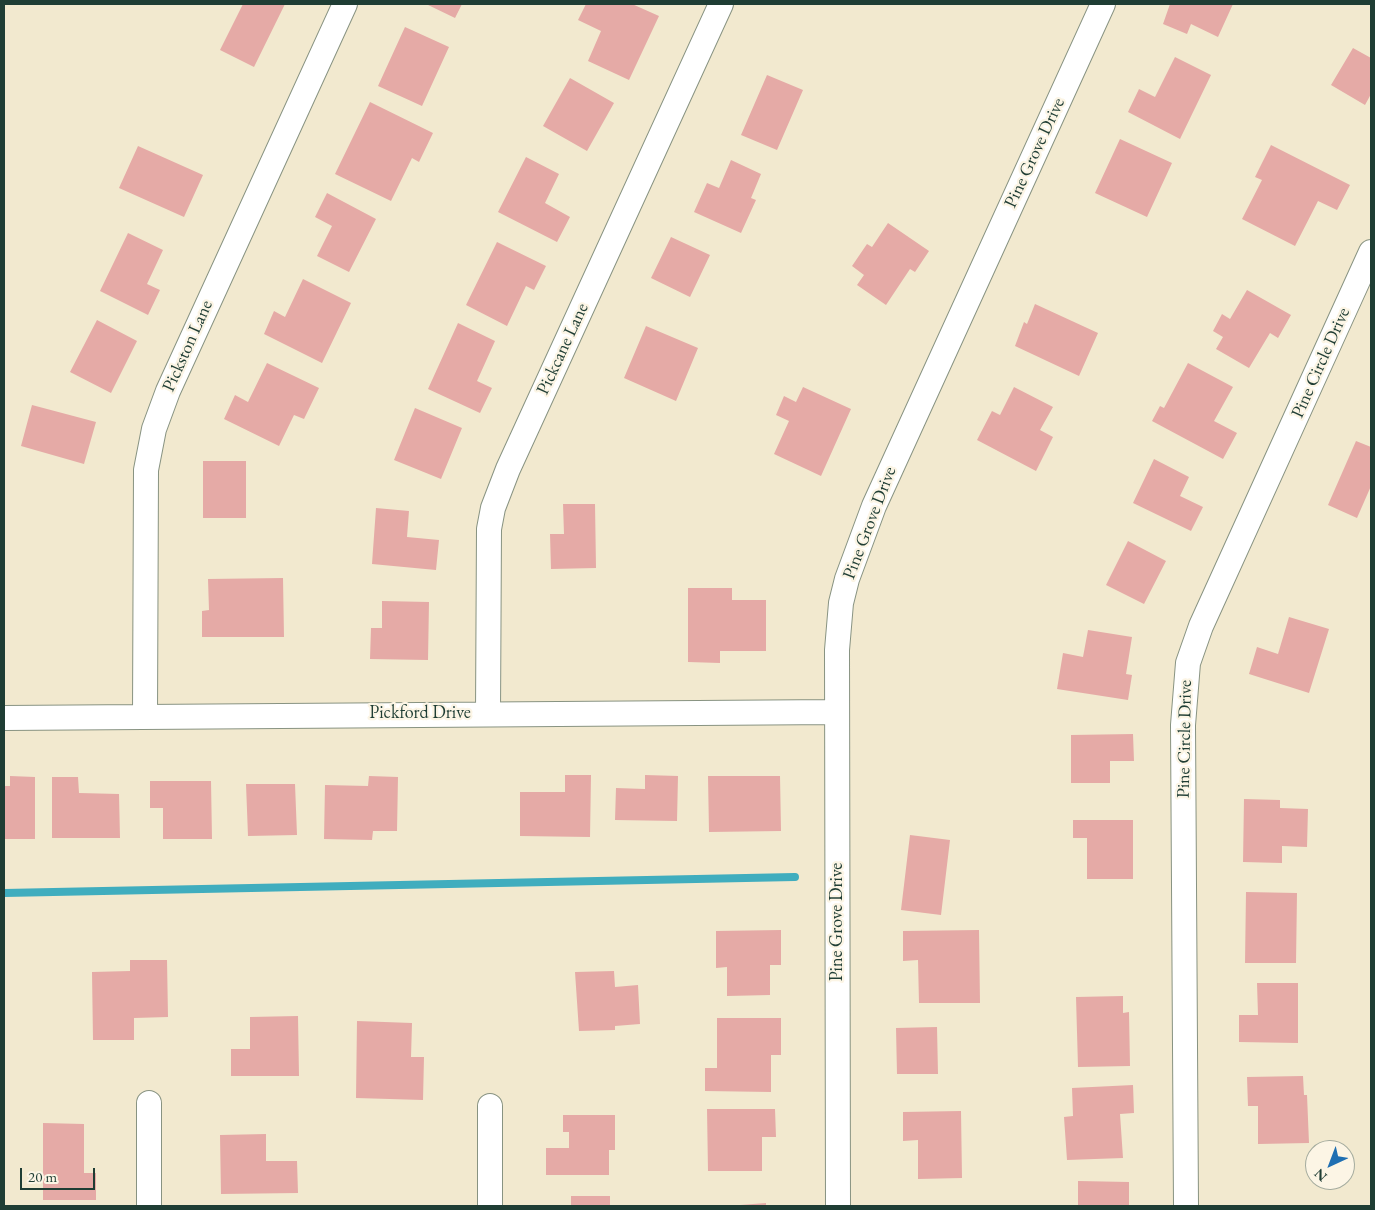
<!DOCTYPE html>
<html>
<head>
<meta charset="utf-8">
<style>
	body { margin:0 }
	#map { position:relative; width:1375px; height:1210px; overflow:hidden; background:#f2e9cf; font-family:"EB Garamond",serif }
	canvas { display:block }
	.frame { position:absolute; inset:0; border:5px solid #1f3d34; pointer-events:none }
	.north { position:absolute; left:1305px; top:1140px; width:50px; height:50px; box-sizing:border-box; background:#fcf5e5; border:1px solid #a4ab9e; border-radius:50%; rotate:223deg; font-size:14px; font-weight:700; line-height:20px; text-align:center; color:#1f3d34 }
	.north::after { content:''; display:block; margin:auto; width:18px; height:22px; background:#1f6fb2; clip-path:polygon(50% 0,100% 100%,50% 72%,0 100%) }
	.scale { position:absolute; left:20px; top:1168px; width:75px; height:22px; box-sizing:border-box; border:2px solid #1f3d34; border-top:0; padding-left:6px; font-size:15px; line-height:18px; white-space:nowrap; color:#1f3d34; -webkit-text-stroke:4px #fcf5e5; paint-order:stroke }
</style>
</head>
<body>
<div id="map">
<canvas width="1375" height="1210"></canvas>
<div class="frame"></div>
<div class="north">N</div>
<div class="scale">20 m</div>
</div>
<script>
const c = document.querySelector('canvas').getContext('2d');
c.lineJoin = 'round';
function stroke(path, color, width, dash) {
  c.strokeStyle = color;
  c.lineWidth = width;
  c.lineCap = dash ? 'butt' : 'round';
  c.setLineDash(dash || []);
  c.stroke(path);
}
function fill(path, color) {
  c.fillStyle = color;
  c.fill(path, 'evenodd');
}
function drawText(font, color, halo, rows, align = 'center') {
  c.font = font + ' "EB Garamond",serif';
  c.lineWidth = 4.5;
  c.setLineDash([]);
  c.textBaseline = 'middle';
  c.strokeStyle = halo;
  c.fillStyle = color;
  for (const [text, x, y, turn = 0] of rows) {
    c.save();
    c.translate(x, y);
    c.rotate((+turn || 0) * Math.PI / 180);
    c.textAlign = isNaN(turn) ? turn : align;
    if (halo) c.strokeText(text, 0, 0);
    c.fillText(text, 0, 0);
    c.restore();
  }
}
stroke(new Path2D(`
	M4 893 795 877`), '#40adbe', 8);
fill(new Path2D(`
	M243 4H285L254 67 220 50Z
	M426 4H462L455 18Z
	M586 4H632L659 16 629 80 588 61 601 31 578 20Z
	M1170 4H1233L1218 37 1191 24 1187 34 1163 24Z
	M405 27 449 47 422 106 378 86Z
	M1353 48 1371 58V94L1365 105 1331 85Z
	M1175 57 1211 75 1180 139 1128 112 1139 89 1155 97Z
	M767 75 803 90 777 150 741 135Z
	M570 78 614 103 587 151 543 126Z
	M370 102 433 133 419 162 412 158 391 201 335 174Z
	M1120 139 1172 163 1147 217 1095 193Z
	M1271 145 1350 185 1337 210 1318 201 1295 246 1242 219 1262 180 1255 177Z
	M138 146 203 175 184 217 119 188Z
	M526 157 559 174 545 203 570 217 557 242 498 212Z
	M731 160 761 174 751 198 756 200 741 233 694 212 707 183 719 188Z
	M327 193 376 219 349 272 317 256 332 226 315 217Z
	M888 223 929 251 915 272 910 269 886 305 857 285 864 275 852 266 867 244 872 247Z
	M128 233 163 250 147 284 160 290 148 315 100 291Z
	M671 237 710 255 690 297 651 278Z
	M497 242 546 266 534 290 526 286 507 326 466 305Z
	M303 279 351 303 322 363 264 334 274 311 285 317Z
	M1247 290 1291 315 1278 338 1270 333 1249 368 1216 349 1223 337 1213 331 1222 314 1230 319Z
	M1035 304 1098 333 1079 376 1015 346 1024 322 1027 324Z
	M97 320 137 341 111 393 70 372Z
	M458 323 495 341 477 381 492 388 480 413 428 389Z
	M646 326 698 348 676 401 624 378Z
	M267 363 319 388 304 419 294 415 279 446 224 419 235 395 248 402Z
	M1188 363 1233 387 1214 421 1237 433 1223 459 1152 421 1160 406 1164 408Z
	M803 387 851 409 821 476 774 454 789 421 776 415 784 396 796 402Z
	M1014 387 1053 407 1040 430 1053 437 1036 471 977 440 992 411 1000 415Z
	M32 405 96 422 84 464 21 446Z
	M415 408 462 428 441 479 394 460Z
	M1356 441 1371 447V486L1357 518 1328 505Z
	M1154 459 1189 477 1180 496 1203 507 1191 531 1133 503Z
	M203 461H246V518H203Z
	M563 504H595L596 568 551 569 550 534H564Z
	M376 508 409 511 407 537 439 540 436 570 372 564Z
	M1128 541 1166 561 1144 604 1106 585Z
	M283 578 284 637H202V611L209 610 208 579Z
	M688 588H732V600H766V651H720V663L688 662Z
	M382 601 429 602 428 660 370 659 371 628H382Z
	M1289 617 1329 629 1309 693 1249 674 1257 647 1278 654Z
	M1088 630 1132 637 1126 674 1132 675 1128 700 1057 689 1063 653 1083 657Z
	M1133 734 1134 761H1110V783H1071V735Z
	M565 775H591L590 837 520 836V792H565Z
	M645 775 678 776 677 821 615 820 616 788 645 789Z
	M10 776 35 777V839H4V786H10Z
	M369 776 398 777 397 831H373L372 840 324 839 325 785 368 786Z
	M708 776H780L781 831 709 832Z
	M52 777H78L79 793 119 794 120 838H52Z
	M150 781H211L212 839H163V808H150Z
	M246 784H295L297 835 248 836Z
	M1244 799 1280 800V808L1308 809 1307 847 1282 846V863L1243 862Z
	M1073 820H1133V879H1087V838H1073Z
	M910 835 950 840 941 915 901 910Z
	M1246 892 1297 893 1296 963H1245Z
	M781 930V965H770V995L727 996V967L716 968V931Z
	M979 930 980 1003H919L918 960 903 961V931Z
	M130 960H167L168 1017 134 1018V1040H93L92 972 130 971Z
	M614 971 615 987 638 985 640 1024 615 1026V1030L579 1031 575 972Z
	M1257 983H1298V1043L1239 1042V1015H1258Z
	M1123 996V1013L1129 1012 1130 1066 1078 1067 1076 997Z
	M298 1016 299 1076H231V1049H250V1017Z
	M717 1018H781V1055H771V1092L705 1091V1068H717Z
	M357 1021 412 1023 411 1057H424L423 1100 356 1098Z
	M937 1027 938 1074H897L896 1028Z
	M1303 1076 1304 1095H1307L1309 1143 1258 1144V1106H1248L1247 1077Z
	M1133 1085 1134 1113 1120 1114 1123 1158 1067 1160 1064 1117 1073 1116 1072 1088Z
	M707 1109H775L776 1137H762V1171H708Z
	M961 1111 962 1178 918 1179V1140L903 1141V1112Z
	M563 1115H615V1150H609V1175H546V1148H569V1132H563Z
	M43 1123 84 1124V1173H96V1200H43Z
	M266 1134V1161H297L298 1193 221 1194 220 1135Z
	M1078 1181 1129 1182V1206H1078Z
	M571 1196H610V1206H571Z
	M766 1203V1206H740V1205Z`), '#e5aaa6');
const minor = new Path2D(`
	M488 713 489 529 493 508 508 469 721 4
	M145 715 146 470 154 429 168 391 345 4
	M4 718 836 712
	M149 1103V1206
	M490 1106V1206
	M838 1206 837 650 841 603 847 579 874 506 1103 4
	M1186 1206 1183 725 1188 663 1201 626 1371 252`);
stroke(minor, '#889382', 26);
stroke(minor, '#fff', 24);
drawText('18px', '#1f3d34', '#fcf5e5', [
	["Pine Grove Drive",1035,153,-65],
	["Pickston Lane",188,346,-66],
	["Pickcane Lane",563,349,-65],
	["Pine Circle Drive",1321,363,-66],
	["Pine Grove Drive",870,523,-69],
	["Pickford Drive",420,713],
	["Pine Circle Drive",1185,739,-89],
	["Pine Grove Drive",837,922,-90]
]);
</script>
</body>
</html>
